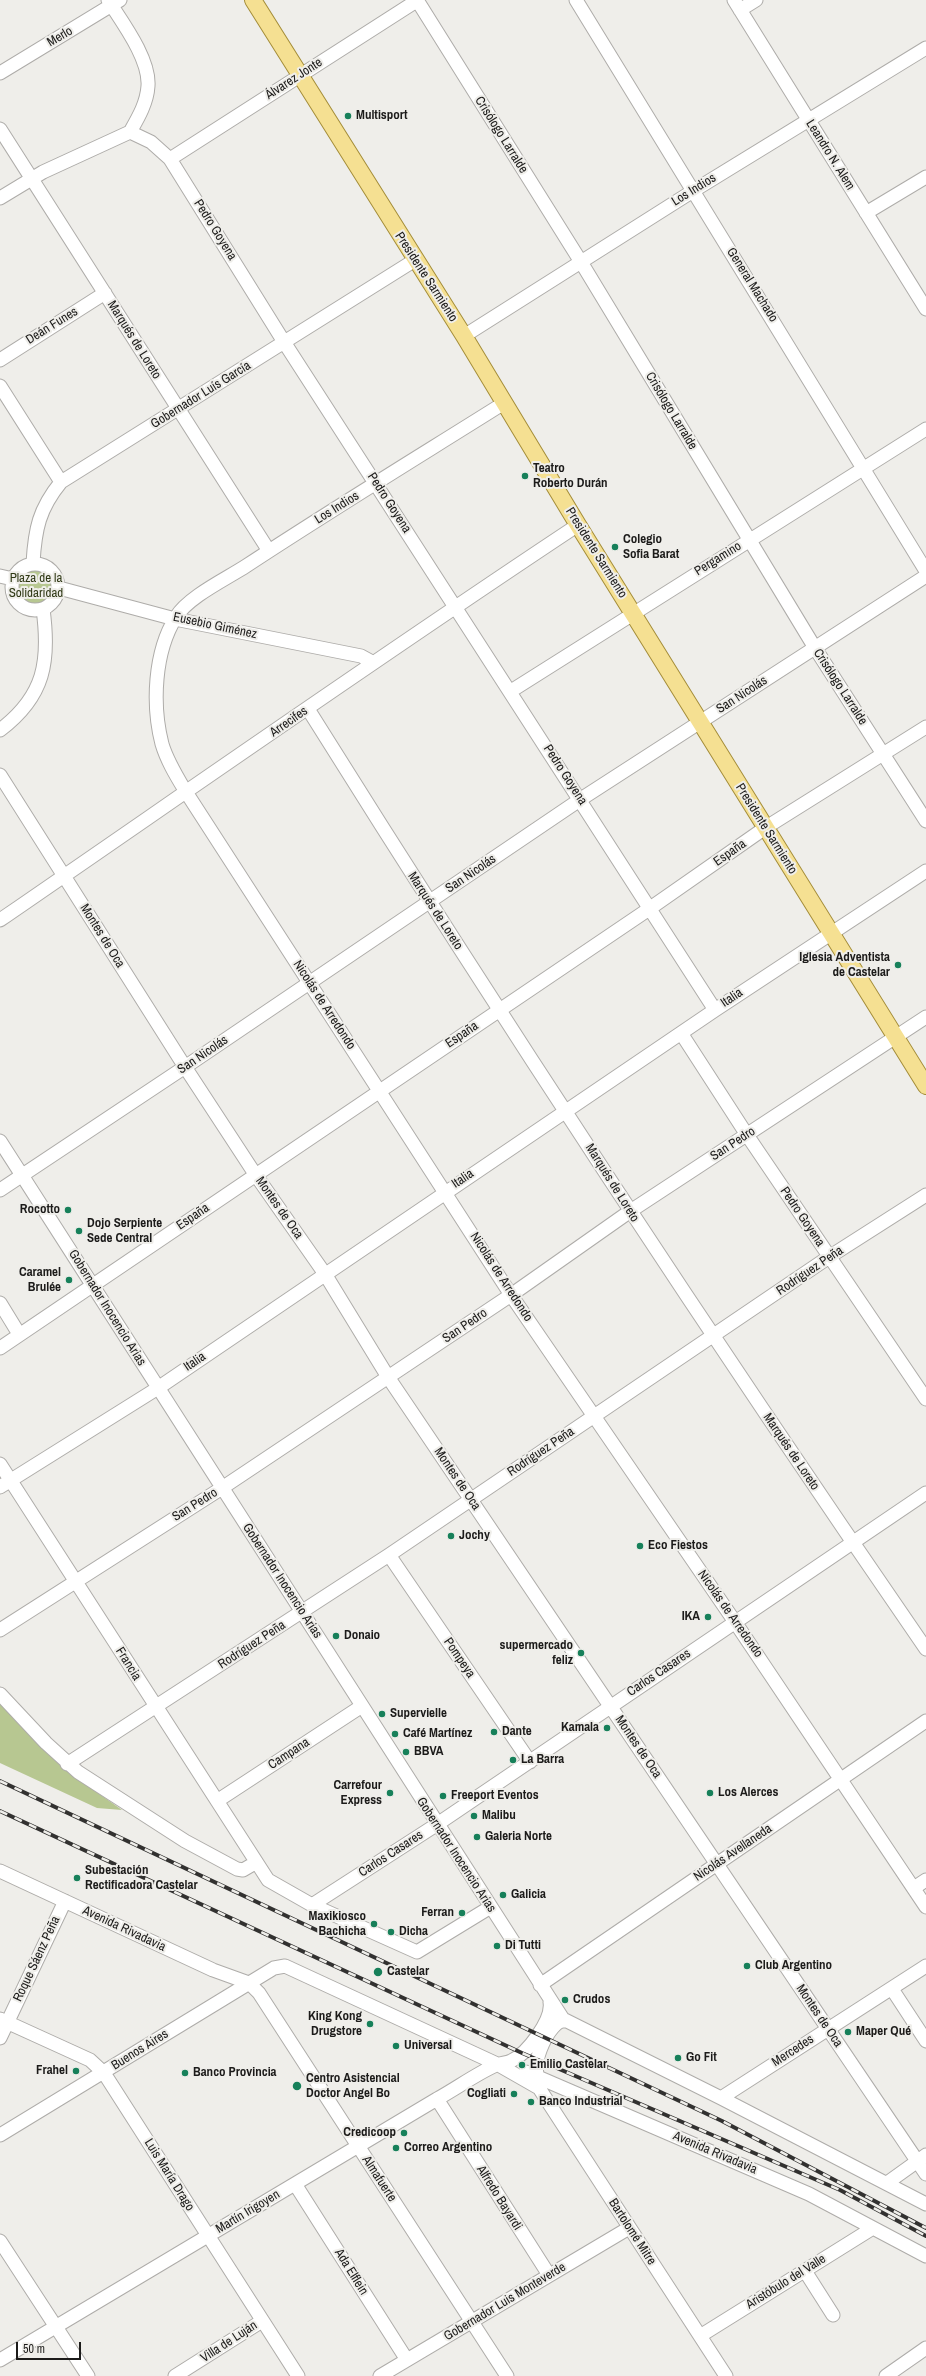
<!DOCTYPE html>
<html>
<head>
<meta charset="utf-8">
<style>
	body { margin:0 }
	#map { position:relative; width:926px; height:2376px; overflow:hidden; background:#efeeea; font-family:"Archivo Narrow",sans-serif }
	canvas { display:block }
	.scale { position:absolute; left:16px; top:2342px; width:65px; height:18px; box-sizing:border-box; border:2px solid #1c1b1a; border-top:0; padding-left:5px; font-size:12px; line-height:14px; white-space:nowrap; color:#1c1b1a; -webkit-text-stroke:3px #efeeea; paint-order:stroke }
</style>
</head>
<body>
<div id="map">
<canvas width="926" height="2376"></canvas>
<div class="scale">50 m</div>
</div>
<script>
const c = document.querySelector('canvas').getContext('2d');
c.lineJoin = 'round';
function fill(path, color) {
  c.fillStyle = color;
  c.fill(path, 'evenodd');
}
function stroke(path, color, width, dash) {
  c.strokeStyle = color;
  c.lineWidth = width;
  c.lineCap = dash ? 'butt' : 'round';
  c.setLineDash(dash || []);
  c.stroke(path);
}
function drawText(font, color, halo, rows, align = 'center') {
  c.font = font + ' "Archivo Narrow",sans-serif';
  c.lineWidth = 4;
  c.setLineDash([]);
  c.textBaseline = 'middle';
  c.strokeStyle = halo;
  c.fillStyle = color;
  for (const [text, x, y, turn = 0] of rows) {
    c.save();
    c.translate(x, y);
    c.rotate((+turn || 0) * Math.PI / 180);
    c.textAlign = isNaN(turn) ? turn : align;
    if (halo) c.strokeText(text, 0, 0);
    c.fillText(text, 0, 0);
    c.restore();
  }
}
fill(new Path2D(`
	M15 587a21 21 0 1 1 42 0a21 21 0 1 1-42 0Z
	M0 1703 67 1771 122 1810 97 1808 0 1763Z`), '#b7c791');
const minor = new Path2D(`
	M108 0C122 22 150 59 148 86 147 103 138 118 130 132
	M417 0 581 262 815 648 926 821
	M576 0 926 571
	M734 0 926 309
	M740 10 756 0
	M0 73 120 0
	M0 129 269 551
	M130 132 151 142 170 159 284 342 715 1010
	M170 159 418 0
	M0 198 43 172 130 132
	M866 213 926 177
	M464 336 693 191 926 48
	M0 360 105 293
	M0 386 61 482
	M504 403C418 457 331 510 246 566 226 579 188 597 176 617 154 652 152 705 162 744 167 761 177 777 186 792L511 1295 735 1622 926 1907
	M33 563C35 529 39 509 61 482L415 260
	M12 587a23 23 0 1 1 46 0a23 23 0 1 1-46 0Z
	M0 576 13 579
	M59 588 175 619 361 656 372 662
	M511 691 926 429
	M308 709C507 1027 713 1340 926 1649
	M0 730C45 696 50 661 43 609
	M0 775 185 1067 255 1174 325 1274 388 1377 926 2174
	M0 920C192 788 383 654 578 525
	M681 1033 747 1135 926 1399
	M0 1141 563 2019 721 2098 926 2204
	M0 1190 185 1067 581 799 926 576
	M0 1303 19 1334
	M0 1348 649 909 765 828 926 727
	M0 1464 268 1880 312 1905 417 1952 489 1908
	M0 1487 158 1388 715 1010 926 871
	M389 1555 530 1762
	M0 1630 222 1488 511 1295 629 1212 926 1017
	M0 1694 46 1743 78 1772 185 1841 237 1869 243 1870 255 1863
	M67 1764 389 1555 829 1257 926 1195
	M217 1801 362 1706
	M0 1871 213 1970 249 1983 259 1993 507 2376
	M914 1888 926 1880
	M312 1905 436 1825 926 1493
	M540 1985 926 1721
	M892 1989 926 2041
	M0 2019 90 2060 104 2073 298 2376
	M0 2038 65 1901
	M526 2072 809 2194 926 2256
	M539 2078C529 2065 550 2020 564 2021
	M721 2098 926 1966
	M437 2099 549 2275
	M0 2135 274 1968 285 1966 497 2064 539 2088 726 2376
	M887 2183 926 2155
	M295 2184 407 2360
	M0 2241 88 2376
	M805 2271 833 2315
	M700 2336 873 2228
	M0 2360 437 2099C457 2088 476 2074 496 2065 501 2063 507 2063 511 2061 527 2054 553 2020 550 2002
	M175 2376 262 2321
	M380 2376 629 2228
	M886 2376 926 2348`);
const major = new Path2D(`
	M253 0 464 336 578 525 926 1086`);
stroke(minor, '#aeaca9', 15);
stroke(major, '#a48d39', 18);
stroke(minor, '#fff', 13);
stroke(major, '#f5e092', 16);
const rail = new Path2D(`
	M0 1781 722 2121 926 2228
	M0 1811 522 2053 840 2190 926 2236`);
stroke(rail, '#323130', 4);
stroke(rail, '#efeeea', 2.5, [8]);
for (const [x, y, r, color] of [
	[348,116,4,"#17805a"],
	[525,476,4,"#17805a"],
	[615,547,4,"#17805a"],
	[898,965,4,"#17805a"],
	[68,1210,4,"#17805a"],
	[79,1231,4,"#17805a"],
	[69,1280,4,"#17805a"],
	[451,1536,4,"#17805a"],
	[640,1546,4,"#17805a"],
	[708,1617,4,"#17805a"],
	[336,1636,4,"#17805a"],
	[581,1653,4,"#17805a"],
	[382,1714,4,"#17805a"],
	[607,1728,4,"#17805a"],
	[494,1732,4,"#17805a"],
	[395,1734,4,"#17805a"],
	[406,1752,4,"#17805a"],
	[513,1760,4,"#17805a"],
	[390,1793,4,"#17805a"],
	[710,1793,4,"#17805a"],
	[443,1796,4,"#17805a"],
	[474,1816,4,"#17805a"],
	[477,1837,4,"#17805a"],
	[77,1878,4,"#17805a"],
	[503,1895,4,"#17805a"],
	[462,1913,4,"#17805a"],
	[374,1924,4,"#17805a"],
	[391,1932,4,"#17805a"],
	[497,1946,4,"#17805a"],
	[747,1966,4,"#17805a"],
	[378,1972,5,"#17805a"],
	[565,2000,4,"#17805a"],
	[370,2024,4,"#17805a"],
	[848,2032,4,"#17805a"],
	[396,2046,4,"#17805a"],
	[678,2058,4,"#17805a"],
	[522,2065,4,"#17805a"],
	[76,2071,4,"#17805a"],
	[185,2073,4,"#17805a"],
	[297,2086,5,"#17805a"],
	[514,2094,4,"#17805a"],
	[531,2102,4,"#17805a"],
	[404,2133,4,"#17805a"],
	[396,2148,4,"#17805a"]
]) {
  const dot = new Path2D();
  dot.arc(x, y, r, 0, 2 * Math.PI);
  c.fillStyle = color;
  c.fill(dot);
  stroke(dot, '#efeeea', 1.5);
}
drawText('13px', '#1c1b1a', '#efeeea', [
	["Merlo",60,37,-31],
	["Álvarez Jonte",294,79,-33],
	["Crisólogo Larralde",501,135,58],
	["Leandro N. Alem",830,155,58],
	["Los Indios",694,190,-32],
	["Pedro Goyena",215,230,58],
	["Presidente Sarmiento",426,277,57],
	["General Machado",752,285,58],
	["Deán Funes",52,326,-32],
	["Marqués de Loreto",134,340,58],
	["Gobernador Luís García",201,395,-32],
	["Crisólogo Larralde",671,411,59],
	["Pedro Goyena",389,503,57],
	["Los Indios",337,508,-32],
	["Presidente Sarmiento",596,553,58],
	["Pergamino",718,559,-32],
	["Eusebio Giménez",215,626,12],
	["Crisólogo Larralde",840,687,57],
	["San Nicolás",742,695,-33],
	["Arrecifes",289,722,-35],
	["Pedro Goyena",565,775,57],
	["Presidente Sarmiento",766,829,58],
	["España",730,853,-35],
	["San Nicolás",471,874,-34],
	["Marqués de Loreto",435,911,57],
	["Montes de Oca",102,936,58],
	["Italia",732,998,-34],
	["Nicolás de Arredondo",324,1005,57],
	["España",462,1035,-34],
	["San Nicolás",203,1055,-34],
	["San Pedro",733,1144,-33],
	["Italia",463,1179,-34],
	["Marqués de Loreto",612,1183,58],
	["Montes de Oca",279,1208,55],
	["España",193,1217,-34],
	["Pedro Goyena",802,1217,56],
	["Rodríguez Peña",810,1271,-34],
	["Nicolás de Arredondo",501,1277,57],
	["Gobernador Inocencio Arias",107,1308,58],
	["San Pedro",465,1326,-34],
	["Italia",195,1362,-34],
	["Rodríguez Peña",541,1452,-34],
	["Marqués de Loreto",791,1452,56],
	["Montes de Oca",457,1479,56],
	["San Pedro",195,1505,-32],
	["Gobernador Inocencio Arias",282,1581,57],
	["Nicolás de Arredondo",730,1614,55],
	["Rodríguez Peña",252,1645,-33],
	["Pompeya",459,1658,56],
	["Francia",128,1664,58],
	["Carlos Casares",659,1673,-34],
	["Montes de Oca",638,1747,56],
	["Campana",289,1754,-33],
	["Nicolás Avellaneda",733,1853,-34],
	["Carlos Casares",391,1854,-33],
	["Gobernador Inocencio Arias",456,1855,57],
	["Avenida Rivadavia",124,1929,25],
	["Roque Sáenz Peña",37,1959,-65],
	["Montes de Oca",819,2016,56],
	["Buenos Aires",140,2050,-32],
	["Mercedes",793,2051,-33],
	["Avenida Rivadavia",715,2153,23],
	["Luis María Drago",169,2175,58],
	["Almafuerte",379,2179,57],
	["Alfredo Bayardi",499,2198,58],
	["Martín Irigoyen",248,2212,-31],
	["Bartolomé Mitre",632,2232,57],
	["Ada Elflein",351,2272,58],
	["Aristóbulo del Valle",786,2282,-32],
	["Gobernador Luis Monteverde",505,2302,-31],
	["Villa de Luján",229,2342,-33]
]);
drawText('bold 13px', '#1c1b1a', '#efeeea', [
	["Multisport",356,116],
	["Teatro",533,469],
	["Roberto Durán",533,484],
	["Colegio",623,540],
	["Sofia Barat",623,555],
	["Iglesia Adventista",890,958,"right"],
	["de Castelar",890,973,"right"],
	["Rocotto",60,1210,"right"],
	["Dojo Serpiente",87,1224],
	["Sede Central",87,1239],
	["Caramel",61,1273,"right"],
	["Brulée",61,1288,"right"],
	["Jochy",459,1536],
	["Eco Fiestos",648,1546],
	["IKA",700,1617,"right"],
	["Donaio",344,1636],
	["supermercado",573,1646,"right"],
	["feliz",573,1661,"right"],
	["Supervielle",390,1714],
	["Kamala",599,1728,"right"],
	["Dante",502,1732],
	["Café Martínez",403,1734],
	["BBVA",414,1752],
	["La Barra",521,1760],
	["Carrefour",382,1786,"right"],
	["Express",382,1801,"right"],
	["Los Alerces",718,1793],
	["Freeport Eventos",451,1796],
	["Malibu",482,1816],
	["Galeria Norte",485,1837],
	["Subestación",85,1871],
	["Rectificadora Castelar",85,1886],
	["Galicia",511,1895],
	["Ferran",454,1913,"right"],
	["Maxikiosco",366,1917,"right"],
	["Bachicha",366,1932,"right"],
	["Dicha",399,1932],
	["Di Tutti",505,1946],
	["Club Argentino",755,1966],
	["Castelar",387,1972],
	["Crudos",573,2000],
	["King Kong",362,2017,"right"],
	["Drugstore",362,2032,"right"],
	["Maper Qué",856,2032],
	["Universal",404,2046],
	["Go Fit",686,2058],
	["Emilio Castelar",530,2065],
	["Frahel",68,2071,"right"],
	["Banco Provincia",193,2073],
	["Centro Asistencial",306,2079],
	["Doctor Angel Bo",306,2094],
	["Cogliati",506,2094,"right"],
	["Banco Industrial",539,2102],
	["Credicoop",396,2133,"right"],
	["Correo Argentino",404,2148]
], 'left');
drawText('13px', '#303916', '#efeeea', [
	["Plaza de la",36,579],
	["Solidaridad",36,594]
]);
</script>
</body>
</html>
